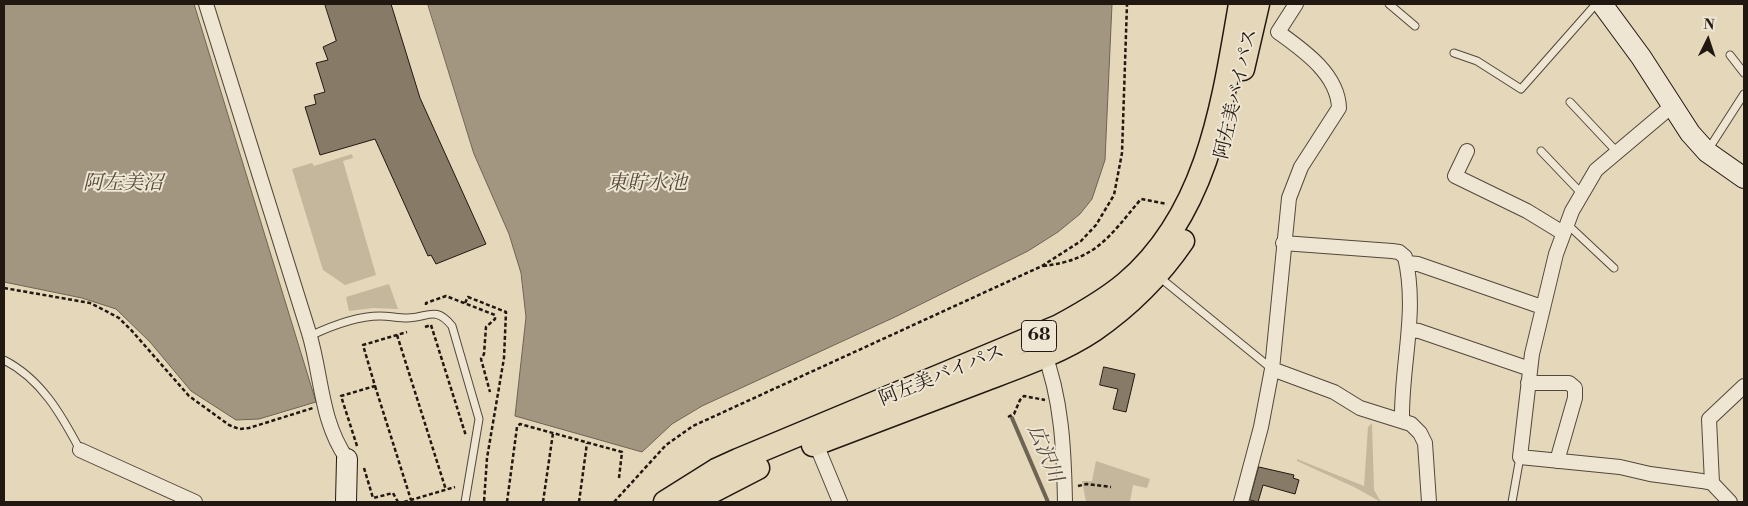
<!DOCTYPE html>
<html>
<head>
<meta charset="utf-8">
<style>
	body { margin:0 }
	#map { position:relative; width:1748px; height:506px; overflow:hidden; background:#e5d7b9; font-family:"Libre Bodoni",serif }
	canvas { display:block }
	.frame { position:absolute; inset:0; border:5px solid #211811; pointer-events:none }
	.north { position:absolute; left:1683px; top:15px; width:50px; height:50px; -webkit-text-stroke:4px #eee5d2; paint-order:stroke; rotate:4deg; font-size:14px; font-weight:700; line-height:20px; text-align:center; color:#211811 }
	.north::after { content:''; display:block; margin:auto; width:18px; height:22px; background:#211811; clip-path:polygon(50% 0,100% 100%,50% 72%,0 100%) }
</style>
</head>
<body>
<div id="map">
<canvas width="1748" height="506"></canvas>
<div class="frame"></div>
<div class="north">N</div>
</div>
<script>
const c = document.querySelector('canvas').getContext('2d');
c.lineJoin = 'round';
function fill(path, color) {
  c.fillStyle = color;
  c.fill(path, 'evenodd');
}
function stroke(path, color, width, dash) {
  c.strokeStyle = color;
  c.lineWidth = width;
  c.lineCap = dash ? 'butt' : 'round';
  c.setLineDash(dash || []);
  c.stroke(path);
}
function drawText(font, color, halo, rows, align = 'center') {
  c.font = font + ' "Libre Bodoni","Noto Serif JP",serif';
  c.lineWidth = 4;
  c.setLineDash([]);
  c.textBaseline = 'middle';
  c.strokeStyle = halo;
  c.fillStyle = color;
  for (const [text, x, y, turn = 0] of rows) {
    c.save();
    c.translate(x, y);
    c.rotate((+turn || 0) * Math.PI / 180);
    c.textAlign = isNaN(turn) ? turn : align;
    if (halo) c.strokeText(text, 0, 0);
    c.fillText(text, 0, 0);
    c.restore();
  }
}
fill(new Path2D(`
	M352 154 353 158 343 161 376 275 345 285 323 270 292 169 312 163 314 166Z
	M389 284 398 309 373 308 349 311 346 297Z
	M1372 423 1374 490 1381 502 1354 487 1297 461V459L1364 486 1368 427Z
	M1096 461 1150 479 1147 488 1133 485 1130 502H1086L1082 481H1092Z`), '#c4b79c');
const water = new Path2D(`
	M4 4H194L316 402 259 419 236 420 191 391 150 342 116 309 82 298 4 282Z
	M428 4H1112L1105 160 1092 199 1080 214 1058 232 1028 251 895 317 702 406 672 424 642 452 515 416 526 317 521 273 509 234 474 154Z`);
fill(water, '#a29680');
stroke(water, '#6e6454', 1);
stroke(new Path2D(`
	M1012 418 1048 502`), '#6e6454', 4);
const building = new Path2D(`
	M325 4H391L420 98 486 244 436 264 431 255 428 256 375 139 320 155 305 107 316 104 314 95 325 92 316 63 328 60 323 47 336 41Z
	M1104 367 1135 374 1126 412 1113 409 1118 389 1100 385Z
	M1259 467 1294 475 1293 478 1299 480 1295 494 1263 485 1258 502 1250 500Z`);
fill(building, '#877b68');
stroke(building, '#211811', 1);
const lane = new Path2D(`
	M1389 4 1415 26
	M1454 53 1477 61 1521 89 1596 4
	M1730 55 1744 73
	M1570 102 1617 152
	M1708 150 1744 94
	M1541 151 1582 194
	M1567 224 1614 268
	M1158 276 1272 369
	M310 336C331 326 356 316 380 316 389 316 398 318 407 318 428 318 435 305 452 326L479 419 465 502
	M4 360C41 379 61 414 80 450
	M1512 502 1520 457`);
const street = new Path2D(`
	M206 4C240 114 275 223 309 333 322 376 320 420 347 459
	M1672 106 1596 170 1572 211 1556 254 1532 354 1520 457 1620 467 1650 474 1702 481 1712 483 1730 502
	M1467 151 1455 176 1527 211 1563 233
	M1283 243 1392 251 1399 252 1405 257C1418 312 1401 365 1402 420
	M1407 263 1418 264 1542 307
	M1410 330 1419 331 1530 369
	M1043 350C1062 398 1064 452 1065 502
	M1272 369 1334 392 1360 408 1411 424 1420 433 1425 443 1429 502
	M1528 383H1569L1575 388V398L1557 461
	M816 444 840 502
	M80 450 195 502
	M1712 483 1709 419 1744 386
	M1241 502 1261 427 1272 369 1289 198 1301 167 1339 108C1338 74 1303 50 1278 32L1296 4`);
const secondary = new Path2D(`
	M1602 4 1641 57 1690 133 1707 152 1744 178
	M346 502 347 459`);
const primary = new Path2D(`
	M1243 69 1258 4
	M813 445C870 423 927 402 984 380 1021 366 1061 352 1094 330 1129 306 1159 276 1183 241
	M665 502 716 470 738 460 1059 326C1083 313 1106 300 1126 283 1208 213 1223 103 1240 4
	M692 502 758 468`);
stroke(lane, '#52483b', 9);
stroke(street, '#52483b', 16);
stroke(secondary, '#211811', 22);
stroke(primary, '#211811', 25);
stroke(new Path2D(`
	M1043 266C1096 260 1109 237 1141 199L1167 204
	M4 288 90 303 104 310 119 318 132 331 189 396 229 425 239 429 249 428 313 408
	M465 303 468 297 506 312 504 358 487 458 484 502H486
	M426 305V303L446 296 495 315V319L486 327 484 354 481 359 490 392
	M431 325 466 436
	M425 327 431 325
	M397 335 446 490
	M375 386 411 500
	M1008 417 1014 414 1020 400 1024 396 1045 400
	M357 446 341 396 375 386 363 345 407 332
	M364 468 373 498 393 493 398 502
	M1078 486 1087 484 1111 487
	M404 502 455 487
	M507 502 517 427 520 424 622 452 619 478
	M543 502 553 433
	M579 502 587 443
	M614 502 666 445 693 426 1042 266 1081 241 1096 225 1114 195 1122 153 1127 4`), '#211811', 2.5, [4, 2.5]);
stroke(lane, '#eee5d2', 7);
stroke(street, '#eee5d2', 14);
stroke(secondary, '#eee5d2', 20);
stroke(primary, '#e5d7b9', 22);
for (const [x, y, w] of [
	[1039,336,35]
]) {
  const box = new Path2D();
  box.roundRect(x - w / 2, y - 15.5, w, 31, 4);
  c.fillStyle = '#eee5d2';
  c.fill(box);
  stroke(box, '#211811', 1);
}
drawText('bold 18px', '#211811', null, [
	["68",1039,336]
]);
drawText('19px', '#211811', '#eee5d2', [
	["阿左美バイパス",1237,94,-77],
	["阿左美バイパス",942,376,-22]
]);
drawText('italic 20px', '#554a3d', '#eee5d2', [
	["阿左美沼",123,184],
	["東貯水池",647,184],
	["広沢川",1044,454,67]
]);
</script>
</body>
</html>
